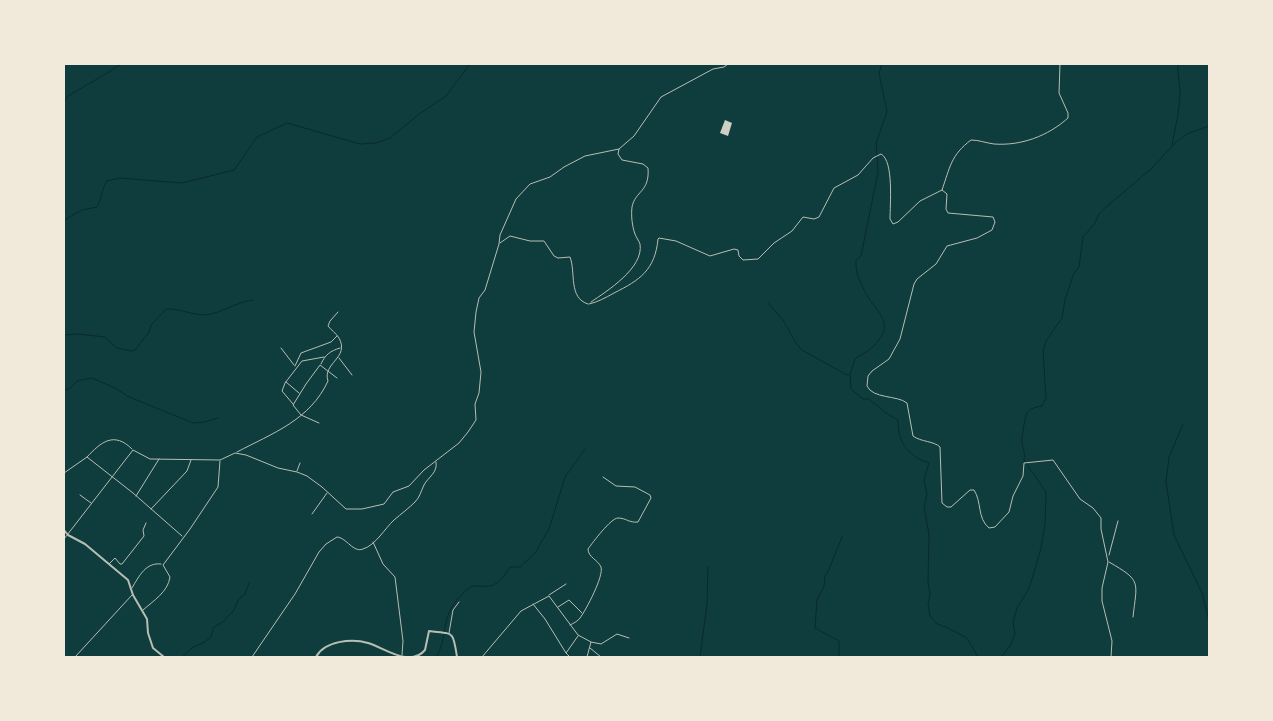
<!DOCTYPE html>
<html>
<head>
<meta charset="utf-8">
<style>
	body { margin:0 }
	#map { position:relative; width:1273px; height:721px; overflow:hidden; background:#0f3d3e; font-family:Bitter,serif }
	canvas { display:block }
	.frame { position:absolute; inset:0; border:65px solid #f1e9da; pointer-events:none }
</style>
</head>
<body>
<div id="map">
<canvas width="1273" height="721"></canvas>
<div class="frame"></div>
</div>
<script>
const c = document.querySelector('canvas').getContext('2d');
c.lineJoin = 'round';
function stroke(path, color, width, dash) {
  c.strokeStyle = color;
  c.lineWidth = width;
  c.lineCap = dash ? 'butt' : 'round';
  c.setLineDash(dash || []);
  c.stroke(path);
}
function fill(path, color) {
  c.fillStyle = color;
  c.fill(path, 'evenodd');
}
stroke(new Path2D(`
	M882 64 879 73 887 112 876 143 878 172 861 256 856 260C855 273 861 285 868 297 880 316 894 323 875 345 870 351 861 354 855 359L850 375 851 389 863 399H869L886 413 898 420C898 442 907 456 929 463L924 480 927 494 924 507 929 534 928 582 930 595 928 604 930 616 937 624 948 628 967 638 978 657
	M64 102 68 96 107 73 121 64
	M1179 140 1187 134 1209 126
	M1172 145C1175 128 1180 110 1180 92 1180 83 1177 74 1178 64
	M64 220 82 210 97 207C102 198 101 190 107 181L119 178 182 183 234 170 257 137 287 123 360 144 376 143 390 138 418 115 446 96 470 64
	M768 303 783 320 796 343 802 350 845 374 849 375
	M64 335 78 334 105 337 117 348 131 351 135 350 149 332 151 325 166 309C179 308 191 315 205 315 220 314 235 302 253 300
	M64 390 69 389 77 381 92 378 117 389 127 396 193 423 204 422 218 418
	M1183 424 1169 457 1166 482 1174 535 1202 593 1209 621
	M182 657 193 647 203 643 211 637 214 627 223 622 234 610 238 600 245 594 249 583
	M436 657C442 648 443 639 445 627 448 609 457 597 472 586 494 587 497 587 510 567H520L535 553 549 529 565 477 585 449
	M700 657 707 604 708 567
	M839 657V641L815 628 817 600 824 586 825 575 827 574 842 537
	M1001 657 1010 646 1015 634 1013 622 1017 608 1028 590 1032 579 1041 548 1045 524 1046 492 1024 460C1025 453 1024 451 1022 444 1021 441 1025 415 1027 413 1031 408 1036 407 1042 406L1046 398 1043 351 1046 341 1062 318 1065 300 1074 273 1079 267 1083 237 1095 223 1099 214 1106 207 1151 169 1177 141`), '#0a2a2b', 1);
fill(new Path2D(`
	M725 120 732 123 728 136 720 133Z`), '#cfcfc3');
stroke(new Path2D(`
	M942 190C950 167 951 155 971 140 979 140 986 143 994 144 1021 146 1048 136 1068 118V113L1059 93 1060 64
	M500 243 510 236 530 241H544L554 256 558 258 570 257C576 272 568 298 588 304
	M591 302C607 291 644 268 640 244 639 241 636 237 635 234 632 226 631 215 632 207 635 191 650 192 648 168L643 164 622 160 618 154 619 149 634 136 661 97 713 69 724 67 728 64
	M589 304C598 302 605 298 614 293 640 280 655 270 658 239L659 238 676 241 710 256 734 249 738 250 739 256 743 260 758 259 774 243 792 231 803 217 814 219 819 217 834 188 858 175 873 158 881 154C894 161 890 205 890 219L893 224 898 222 920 201 942 190 947 194 946 209 948 213 993 217 995 222 992 230 977 238 947 246 936 264 917 279 914 284 900 339 889 359 872 371 868 376 867 386C873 399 897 395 907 403L913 436C921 442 934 441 940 447L942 503 947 507H951L970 490H974C982 502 977 518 989 528L995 527 1009 512 1013 496 1023 476 1024 463 1053 460 1080 499 1093 508 1101 518V529L1108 562 1102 588V601L1112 641 1111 657
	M281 348 294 365
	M339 358 352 375
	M321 364C325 355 330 351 340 348
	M295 366 301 353 331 342 337 336
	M286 382 299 393
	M293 404 282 391 285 383 302 361 324 357
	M319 423 301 415 293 405 306 384 320 365 337 378
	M237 452C273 433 310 420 328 381 322 363 350 358 339 338 336 333 331 330 328 326L330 321 338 312
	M87 457C101 442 114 431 132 449
	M297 471 300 463
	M64 473 87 457 133 493 182 536
	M80 495 91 503
	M136 496 159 459
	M151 509 187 471 191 460
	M312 514 327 493
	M64 539 133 450 150 459 220 460 235 453 246 455 278 468 297 472 307 476 322 487 346 509H362L384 504 393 492 409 486 424 470 459 443 468 432 476 420 475 404 479 393 481 372 474 332 476 312 479 298 485 290 499 244 500 235 516 199 530 184 550 177 564 167 585 156 619 149
	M373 542 383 564 395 577 403 641 402 655
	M1109 555 1118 521
	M1109 562C1142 581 1137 581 1133 617
	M109 564 115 558 120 564H122L144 536 143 530 146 523
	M132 588C139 576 146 562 161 564
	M549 595 566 584
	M533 604 545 619 566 653
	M558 607 569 600 582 613
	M143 610C153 601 168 592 170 577L163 565 190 529 218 487 220 461
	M570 625C574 623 578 621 580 618 586 610 604 576 601 567 598 560 588 557 588 549 593 542 611 518 618 518 626 518 629 523 638 522L651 498 650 495 635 487 616 486 603 477
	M449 633 453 610 459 602
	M591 642 601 644 617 634 629 638
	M590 648 601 657
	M75 657 132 595
	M252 657 295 594 319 552 326 544 337 537C347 538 353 553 363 549 376 545 385 528 394 520 401 514 409 508 415 502 420 497 421 491 424 485 428 477 438 473 436 462
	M482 657 521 611 549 596 578 635 591 642 587 657
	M570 657 566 653 578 636`), '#b8beb3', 1);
stroke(new Path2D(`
	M64 530 68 535 85 544 128 580 133 595 147 619 148 633 153 648 164 657
	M316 657C324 641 352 638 368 643 385 648 410 668 425 650L429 631C454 634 453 630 457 657`), '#b8beb3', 2);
</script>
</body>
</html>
